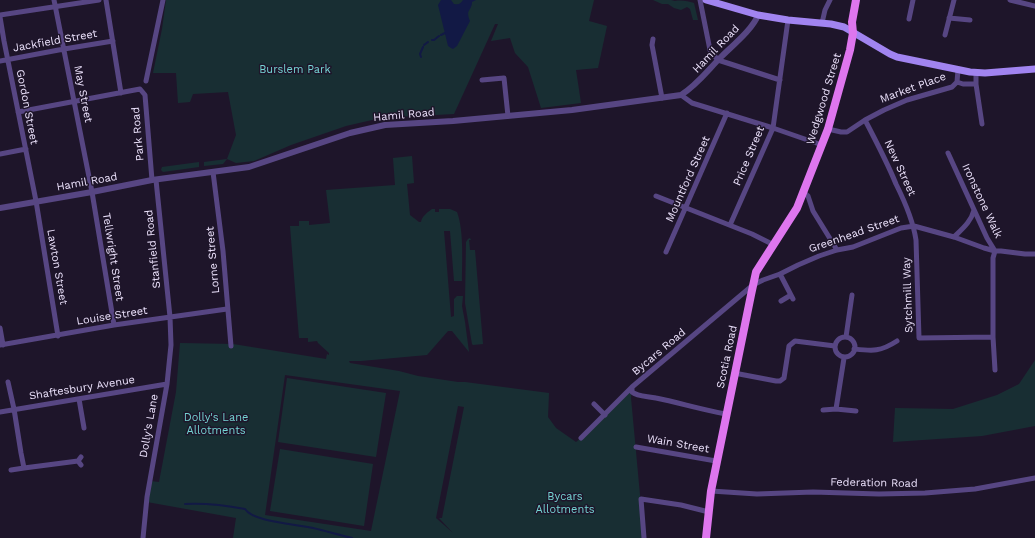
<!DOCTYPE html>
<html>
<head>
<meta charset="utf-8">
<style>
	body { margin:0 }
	canvas { display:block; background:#1e152a }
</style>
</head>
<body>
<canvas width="1035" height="538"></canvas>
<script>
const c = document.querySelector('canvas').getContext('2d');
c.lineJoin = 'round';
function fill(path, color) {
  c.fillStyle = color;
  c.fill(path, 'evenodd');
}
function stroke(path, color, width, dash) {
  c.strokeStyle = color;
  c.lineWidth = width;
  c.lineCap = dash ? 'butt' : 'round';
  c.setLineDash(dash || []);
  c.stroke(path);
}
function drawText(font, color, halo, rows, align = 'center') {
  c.font = font + ' "Work Sans",sans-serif';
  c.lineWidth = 3;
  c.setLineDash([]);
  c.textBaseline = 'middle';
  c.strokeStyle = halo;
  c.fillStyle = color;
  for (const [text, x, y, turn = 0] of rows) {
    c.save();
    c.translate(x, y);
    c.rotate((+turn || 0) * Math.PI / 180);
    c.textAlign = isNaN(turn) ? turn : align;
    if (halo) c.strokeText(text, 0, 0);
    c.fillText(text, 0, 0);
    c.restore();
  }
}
fill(new Path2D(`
	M166 0H594L589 21 607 26 598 68 576 70 581 103 541 108 528 67 515 53 510 38 491 41 498 24H495L454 114 399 117 372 120 346 126 291 145 254 161 236 163 227 159 223 164 204 166V162L227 159 236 135 228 92 193 94 190 102 178 103 176 73H153L162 29Z
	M653 0H671L675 1C681 0 688 1 694 3L698 20H693L690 9 687 7 681 10 674 8 668 4H662Z
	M412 156 414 183 407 184 410 215 419 222H421C422 216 428 212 432 209H435V212H439V209H450L457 212C464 231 462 261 462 281H454L450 231H444L451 317 454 316V299L457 296H463L462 306 465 322 469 352 452 331H448L427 355 361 361H349L350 363 399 371 418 376 458 382H465L549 393 548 417 556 428 576 442 581 438 632 387 631 398 644 538H233L236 518 147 502 150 481 159 482 176 392 180 343 233 344 326 359 327 354 329 355V353L318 343 317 341 308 342V338H299L290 226H299V221H309V225L330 223 326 190 395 185 393 158ZM285 375 400 391 371 531 265 515ZM458 406 464 407 442 518H439L453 533 436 518Z
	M199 162V167L163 172 161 170 162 167Z
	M470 238 471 240H469L470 250H475L483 344 473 345 472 344 465 303 466 242 468 239Z
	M1035 360V426L982 436 893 442 895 408 953 409 997 395 1019 384Z
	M287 378 386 393 376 457 278 442Z
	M280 449 373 464 364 526 270 511Z`), '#182e33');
fill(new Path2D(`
	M441 0H451L454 4C459 5 460 4 463 0H476L472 2C472 11 465 9 470 21L457 46 453 49 451 48 448 46 438 5Z`), '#121945');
stroke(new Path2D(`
	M441 35 445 33
	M432 40H434L439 36
	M424 45 428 42
	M421 57 420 54 423 47
	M185 504C206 503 224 505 245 509 253 522 297 524 313 528 326 531 339 535 352 538`), '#121945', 2);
stroke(new Path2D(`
	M54 0 74 101 92 192 114 325
	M106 0 121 93
	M700 0 710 50 712 53 718 60 780 80
	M1010 0 1035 6
	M0 15 99 0
	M0 17 4 41 36 201 58 336
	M949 18 970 20
	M909 19 913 0
	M822 23 825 10 830 0
	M945 35 954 0
	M653 39 652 45 662 98
	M0 61 64 49 113 41
	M976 72V84L982 124
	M482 80 504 78 508 116
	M146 81 163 0
	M957 82 963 84H976
	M681 95 692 103 773 128 822 145
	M18 112 140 89 145 95 152 180
	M865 120C876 141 887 162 896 184 905 202 913 220 916 240L919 338 993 337
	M828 129 841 132H847L865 120 884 110 907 100 952 87 957 82 958 70
	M948 153 987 238 995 251
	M0 154 26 149
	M213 172 223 251 231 346
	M803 192 808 196 813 211 837 250
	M656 196 752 234 774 245
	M730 225 773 128 788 20
	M954 237C962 229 971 222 974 210
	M666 252 727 113
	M780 274 793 299
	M781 301 791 295
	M0 328 3 345
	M835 347a10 10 0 1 1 20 0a10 10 0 1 1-20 0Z
	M846 337 852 295
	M0 345 114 325 227 309
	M854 349C873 351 880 352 897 341
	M995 370 993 337V258L995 251
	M734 373 776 381H780L784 378 789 346 795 341 835 346
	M8 382 14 409 21 453 24 468 78 461
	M632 387V392C638 397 648 396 656 398 680 403 703 410 726 414
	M79 399 84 428
	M594 404 605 415
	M836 409 844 358
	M823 410 836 409 856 411
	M0 412 167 384
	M581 438 632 387 753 285 763 280 780 274 798 265 819 256 837 250 853 247 901 228 914 226 954 237 984 248 995 251H1001L1025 254H1035
	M636 447 716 461
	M81 457 78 461 81 465
	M11 470 24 468
	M711 491 757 494 813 492 879 494 925 493 975 489 1035 478
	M143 538 147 497 167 384 171 345 170 317 156 180
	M644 538 641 499 681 505 709 512`), '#574683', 5);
stroke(new Path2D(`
	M0 208 92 192 152 180 249 167 350 133 385 125 453 121 572 110 681 95C697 85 708 70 721 57 732 46 753 29 758 15`), '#574683', 6);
stroke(new Path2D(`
	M706 0 758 15 788 20 831 24 844 27 890 54 897 57 970 72 985 73 1035 69`), '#a184f0', 7);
stroke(new Path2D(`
	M706 538 711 491 751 295 756 272 797 208 828 129 850 50 853 33 852 22 856 0`), '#de76ee', 8);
drawText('11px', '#ebe1fb', '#1e152a', [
	["Jackfield Street",55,41,-10],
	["Hamil Road",716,49,-46],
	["Market Place",913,88,-20],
	["May Street",83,94,79],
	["Wedgwood Street",824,99,-73],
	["Gordon Street",27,107,79],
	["Hamil Road",404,115,-5],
	["Park Road",138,134,-95],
	["Price Street",749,156,-67],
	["New Street",900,168,65],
	["Mountford Street",688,179,-66],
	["Hamil Road",87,182,-10],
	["Ironstone Walk",982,201,65],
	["Greenhead Street",854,234,-19],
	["Stanfield Road",153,249,-96],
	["Tellwright Street",113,257,81],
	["Lorne Street",213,260,-95],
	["Lawton Street",57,267,80],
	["Sytchmill Way",908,295,-92],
	["Louise Street",112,316,-9],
	["Bycars Road",659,352,-40],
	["Scotia Road",727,357,-78],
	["Shaftesbury Avenue",82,388,-9],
	["Dolly's Lane",149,426,-80],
	["Wain Street",678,444,10],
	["Federation Road",874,483,1]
]);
drawText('11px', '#74d4d3', '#1e152a', [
	["Burslem Park",295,70],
	["Dolly's Lane",216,418],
	["Allotments",216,431],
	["Bycars",565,497],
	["Allotments",565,510]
]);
</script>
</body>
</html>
